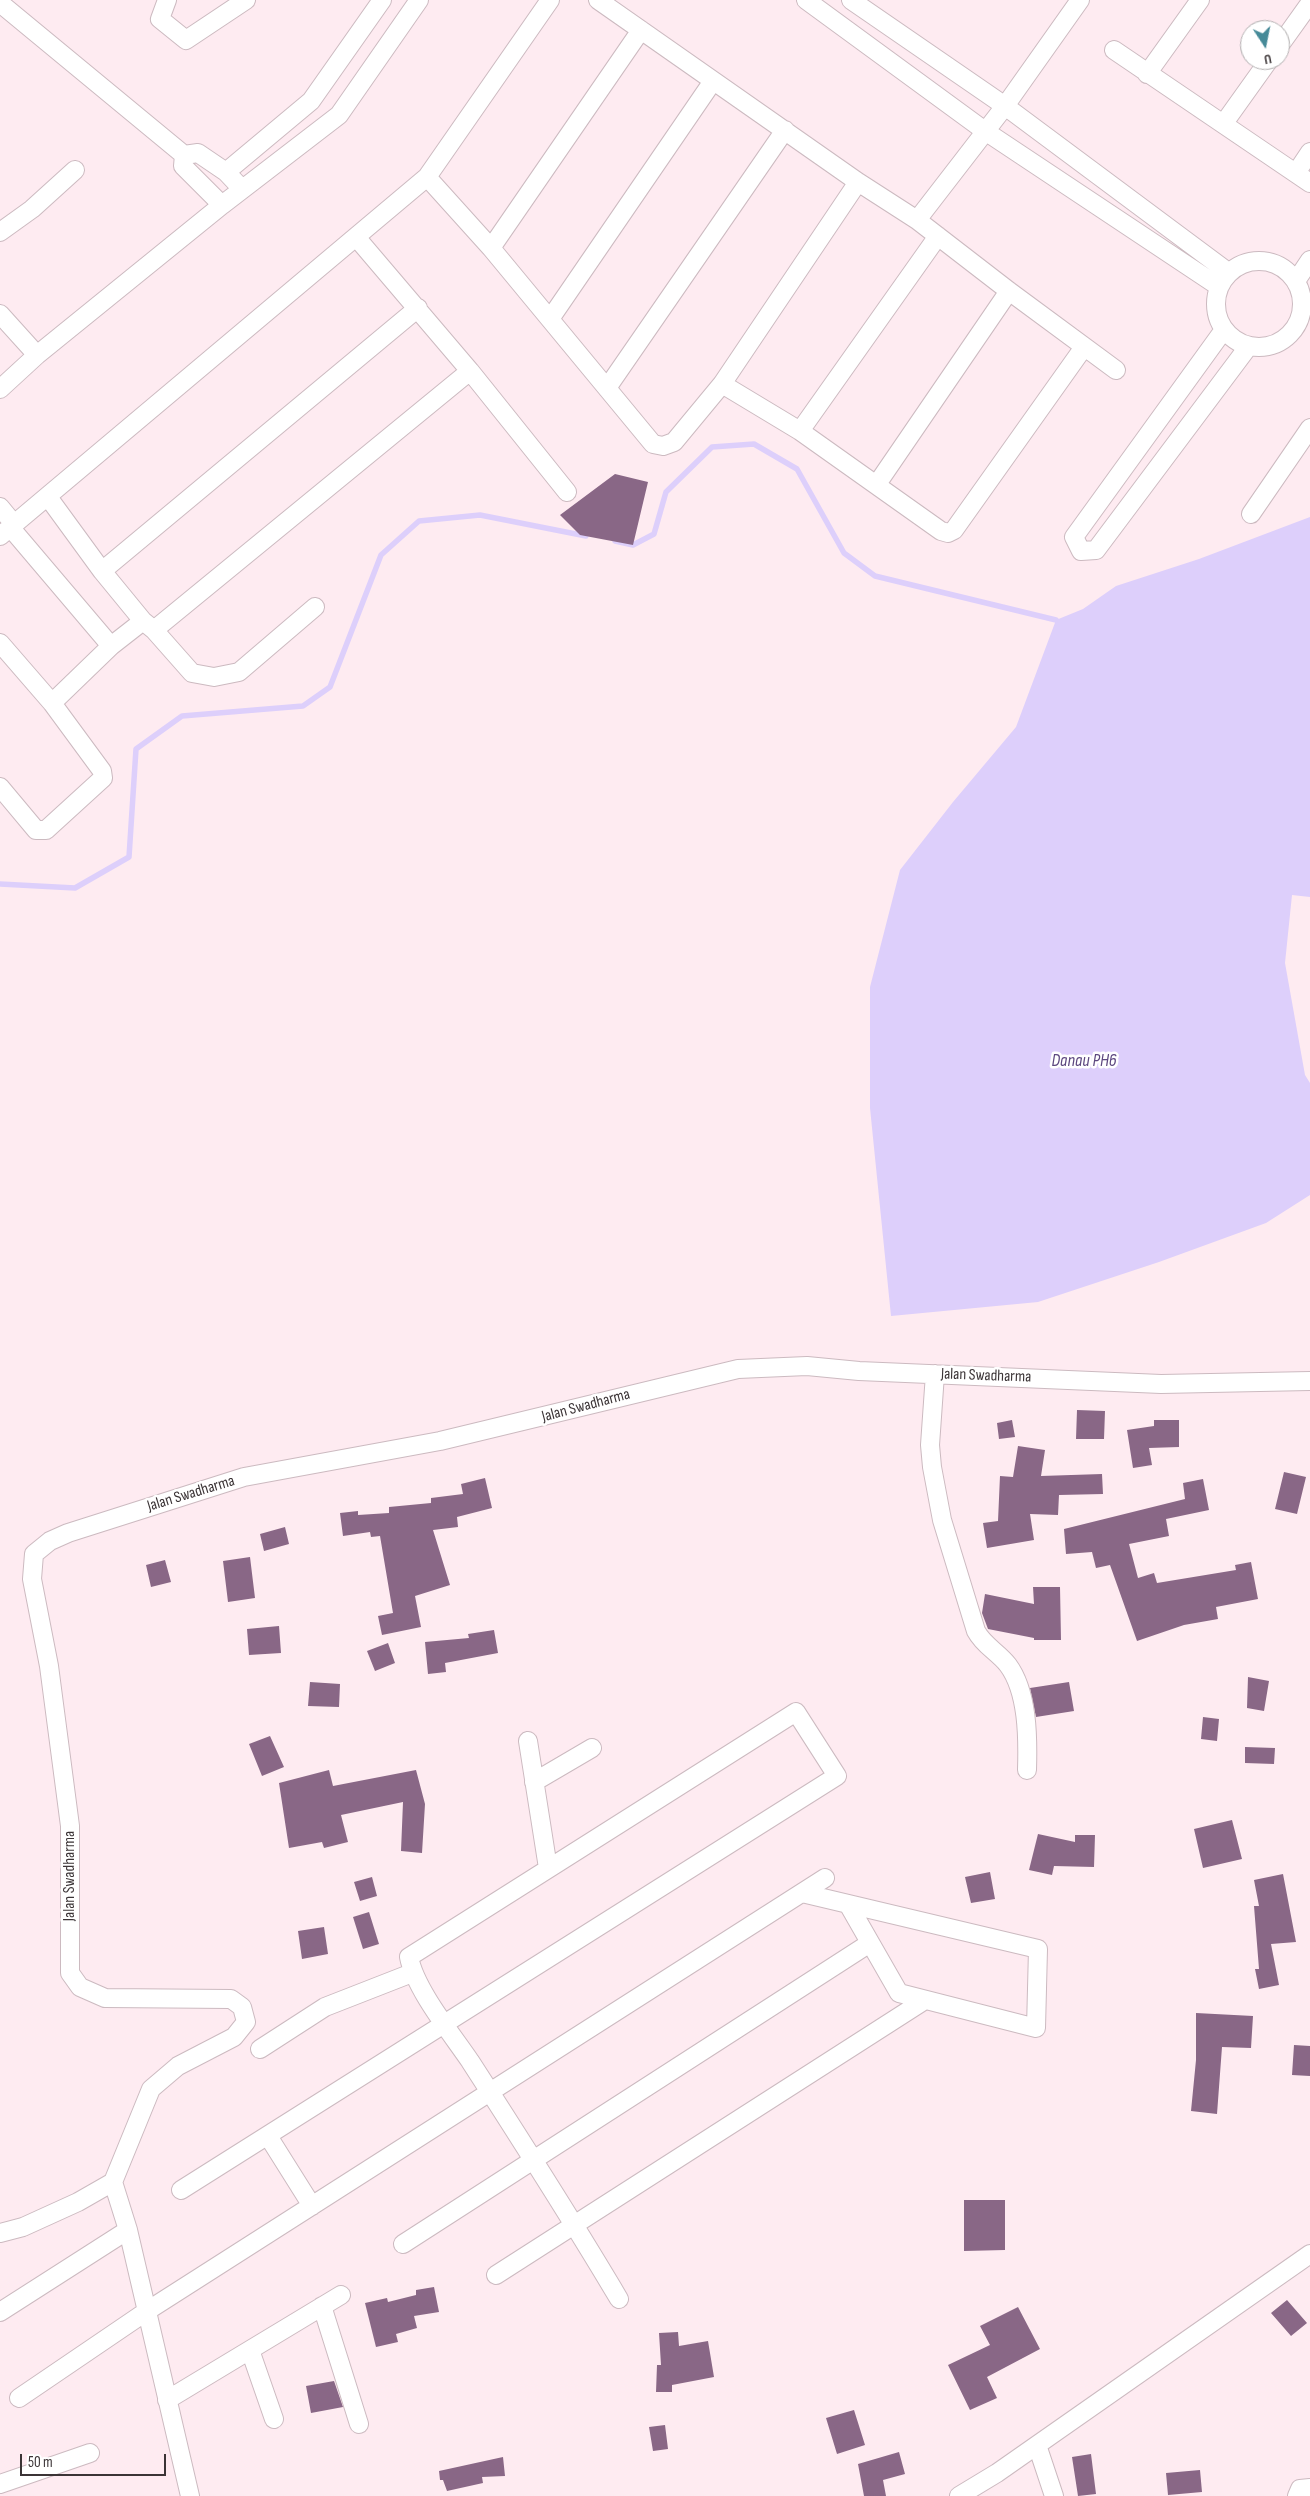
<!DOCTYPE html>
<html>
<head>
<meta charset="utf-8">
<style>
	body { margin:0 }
	#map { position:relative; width:1310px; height:2496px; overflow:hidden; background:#feebf1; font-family:"Sofia Sans Condensed",sans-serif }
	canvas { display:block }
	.north { position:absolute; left:1240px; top:20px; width:50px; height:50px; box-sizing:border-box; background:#fff; border:1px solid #b1aeaf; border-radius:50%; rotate:169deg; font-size:14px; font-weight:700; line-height:20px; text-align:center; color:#3b3436 }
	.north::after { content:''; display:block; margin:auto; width:18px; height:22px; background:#468a98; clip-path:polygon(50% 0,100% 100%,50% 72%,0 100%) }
	.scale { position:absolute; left:20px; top:2454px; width:146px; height:22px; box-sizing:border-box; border:2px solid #3b3436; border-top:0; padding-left:6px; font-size:15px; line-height:18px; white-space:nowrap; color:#3b3436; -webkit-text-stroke:4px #fff; paint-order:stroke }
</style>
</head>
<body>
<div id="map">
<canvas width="1310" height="2496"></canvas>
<div class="north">U</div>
<div class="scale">50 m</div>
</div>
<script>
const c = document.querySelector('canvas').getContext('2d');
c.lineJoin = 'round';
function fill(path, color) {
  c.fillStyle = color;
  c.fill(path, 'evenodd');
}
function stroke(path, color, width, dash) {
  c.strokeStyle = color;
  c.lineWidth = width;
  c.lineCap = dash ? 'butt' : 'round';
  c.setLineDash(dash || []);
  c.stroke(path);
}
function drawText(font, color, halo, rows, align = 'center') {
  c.font = font + ' "Sofia Sans Condensed",sans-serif';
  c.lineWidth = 5;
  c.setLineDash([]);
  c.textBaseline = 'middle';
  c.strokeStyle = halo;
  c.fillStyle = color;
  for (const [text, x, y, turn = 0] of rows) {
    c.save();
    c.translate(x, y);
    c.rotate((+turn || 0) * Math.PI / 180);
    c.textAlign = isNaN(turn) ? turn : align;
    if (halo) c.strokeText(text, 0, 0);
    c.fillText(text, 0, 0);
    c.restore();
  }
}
fill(new Path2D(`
	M1310 517V897L1292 895 1285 963 1305 1075 1310 1083V1195L1266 1223 1159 1262 1038 1302 891 1316 870 1108V987L900 870 953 802 1016 727 1056 620 1083 609 1116 586 1199 559Z`), '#ddcffb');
stroke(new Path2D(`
	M615 541 633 545 654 534 666 492 712 447 754 444 797 469 844 553 875 576 1056 620
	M0 884 75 888 129 857 136 749 182 716 303 706 330 687 381 555 419 521 480 515 586 536`), '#ddcffb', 5.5);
fill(new Path2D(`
	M615 474 648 482 633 545 580 535 560 515Z
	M1077 1410 1105 1411 1104 1439H1076Z
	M1012 1420 1015 1437 999 1439 997 1423Z
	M1154 1420H1179V1447L1149 1448 1152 1465 1133 1468 1127 1430 1154 1426Z
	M1018 1446 1045 1450 1041 1476 1102 1474 1103 1494 1059 1495 1058 1515 1030 1514 1034 1540 987 1548 983 1523 998 1521 1000 1476 1013 1477Z
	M1284 1472 1306 1477 1297 1514 1275 1509Z
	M485 1478 492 1508 457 1517 458 1527 433 1530 450 1585 415 1596 421 1627 382 1635 378 1616 393 1613 380 1536 371 1537 370 1532 343 1536 340 1513 358 1511V1515L389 1513V1507L431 1503V1498L463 1494 461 1484Z
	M1203 1479 1209 1510 1166 1519 1169 1536 1129 1544 1138 1578 1154 1573 1157 1583 1236 1570 1235 1565 1251 1562 1258 1599 1216 1607 1218 1619 1184 1625 1137 1641 1110 1565 1096 1568 1092 1552 1066 1554 1064 1529 1185 1499 1183 1483Z
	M285 1527 289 1544 264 1551 260 1534Z
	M250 1557 255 1598 228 1602 223 1561Z
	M165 1560 171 1582 151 1587 146 1565Z
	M1033 1587H1060L1061 1640H1034V1638L988 1629 982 1613 985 1594 1034 1604Z
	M279 1626 281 1653 249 1655 247 1629Z
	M494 1630 498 1653 445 1663 446 1672 428 1674 425 1642 469 1638 468 1634Z
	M388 1643 395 1663 375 1671 367 1651Z
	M1248 1677 1269 1681 1264 1711 1247 1708Z
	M310 1682 340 1684 339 1707 308 1706Z
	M1069 1682 1074 1711 1036 1717 1030 1688Z
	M1203 1717 1219 1719 1217 1741 1201 1739Z
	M270 1736 284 1767 262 1776 249 1744Z
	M1245 1747 1275 1748 1274 1764 1245 1763Z
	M329 1770 333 1786 416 1770 425 1804 422 1853 401 1851 403 1802 341 1815 348 1842 324 1848 322 1842 289 1848 279 1783Z
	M1232 1820 1242 1859 1203 1868 1194 1829Z
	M1038 1834 1075 1842V1835H1095L1094 1867 1054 1866 1052 1875 1029 1870Z
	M990 1872 995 1899 971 1903 965 1877Z
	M1283 1874 1296 1942 1271 1944 1279 1985 1259 1989 1255 1969H1259L1254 1906H1259L1254 1880Z
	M372 1877 377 1896 360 1901 354 1882Z
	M369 1912 379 1944 363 1949 353 1917Z
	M324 1927 328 1954 302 1959 298 1931Z
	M1196 2013 1253 2016 1251 2048 1222 2047 1217 2114 1191 2111 1196 2060Z
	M1294 2045 1310 2046V2076L1292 2075Z
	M964 2200H1005V2250L964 2251Z
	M434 2287 439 2312 414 2316 417 2328 396 2334 398 2342 376 2347 365 2303 387 2298 388 2302 416 2295V2290Z
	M1287 2300 1307 2323 1291 2336 1271 2313Z
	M1018 2307 1040 2349 987 2377 997 2398 970 2410 948 2365 990 2345 980 2326Z
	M678 2332 679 2346 708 2341 714 2377 672 2385V2392H656L657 2365H661L659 2333Z
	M334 2381 343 2407 311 2413 306 2386Z
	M854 2410 865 2445 837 2454 826 2418Z
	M665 2425 668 2449 653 2451 649 2427Z
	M899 2452 905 2474 883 2480 886 2496H864L858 2464Z
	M1091 2454 1096 2494 1078 2496 1072 2457Z
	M503 2457 505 2476 482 2477 483 2483 447 2491 443 2480H440L439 2471Z
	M1200 2470 1202 2492 1168 2495 1166 2473Z`), '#896786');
const minor = new Path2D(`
	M167 0 160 19 186 40 246 0
	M598 0 858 182
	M806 0 985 131 1218 286
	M851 0 1005 106 1228 272
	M0 3 184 155 198 153 226 172 242 189
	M1280 45 1310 3
	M1114 50 1310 183
	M1147 74 1200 0
	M1224 123 1269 60
	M184 155 183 166 222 205
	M226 172 311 101 382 0
	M1296 173 1310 152
	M427 177 550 0
	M917 220 1005 106 1080 0
	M0 232 32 209 75 170
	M356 237 470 371 567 492
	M491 248 641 30
	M1216 304a43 43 0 1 1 86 0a43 43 0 1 1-86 0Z
	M1296 281 1310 260
	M0 314 37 355
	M550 319 713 81
	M1223 331 1074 537 1081 551 1096 550 1248 347
	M722 384 800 431 941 531 948 533 954 530 1084 347
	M607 388 785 130
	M0 389 37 355 222 205 339 115 419 0
	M800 431 938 236
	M877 484 1009 291
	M48 497 102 571 143 621 154 630 192 673 214 677 239 672 315 607
	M0 507 14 524
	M1251 514 1310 428
	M10 527 111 646 52 703
	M0 536 427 177 491 248 653 444 663 446 674 442 722 384 858 182 917 220 1009 291 1116 370
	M102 571 418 308
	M154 630 470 371
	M0 643 52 703 102 771 103 778 46 830H36L0 787
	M111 646 143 621
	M935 1374 930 1445 932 1467 942 1520 976 1631C984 1646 998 1652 1008 1665 1028 1692 1028 1738 1027 1770
	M528 1741 548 1868
	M534 1782 592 1748
	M802 1893 1038 1949 1036 2028 899 1993 848 1904
	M260 2049 325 2007 412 1973
	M268 2136 312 2206
	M113 2182 128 2230 190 2496
	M181 2190 837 1776 796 1712 409 1957C415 1989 451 2033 470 2061 521 2140 571 2218 619 2299
	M0 2233 23 2227 78 2202 113 2182 151 2089 178 2066 234 2037 246 2022 242 2007 231 1999 105 1998 80 1987 70 1973V1826L49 1666 32 1579 34 1554 50 1541 68 1533 244 1477 440 1441 738 1369 807 1366 859 1371 1161 1384 1310 1381
	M403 2244 870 1943
	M496 2275 925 2000
	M322 2306 359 2424
	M0 2312 128 2230
	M250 2350 274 2419
	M19 2398 147 2311 825 1878
	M167 2400 341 2295
	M1037 2445 1054 2496
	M0 2484 90 2453
	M959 2496 997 2473 1310 2254
	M1297 2496 1300 2489 1310 2488`);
stroke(minor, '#ccbac0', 20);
stroke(minor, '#fff', 18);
drawText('16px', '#3b3436', '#fff', [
	["Jalan Swadharma",986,1376,2],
	["Jalan Swadharma",586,1406,-15],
	["Jalan Swadharma",191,1494,-17],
	["Jalan Swadharma",70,1876,-90]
]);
drawText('italic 18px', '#5c477f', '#fff', [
	["Danau PH6",1084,1061]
]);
</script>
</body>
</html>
